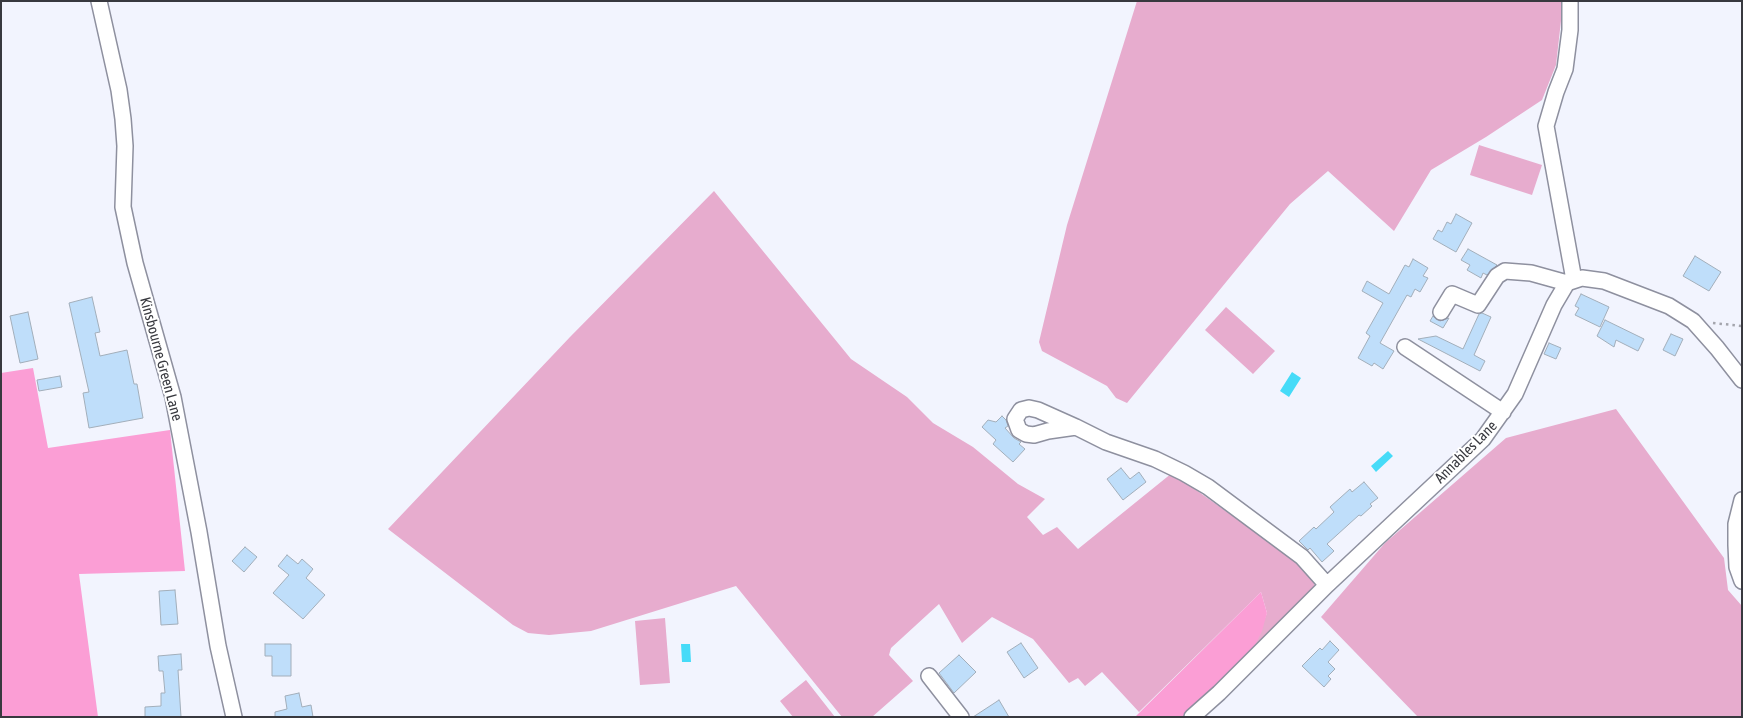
<!DOCTYPE html>
<html>
<head>
<meta charset="utf-8">
<style>
  body { margin:0 }
  #map { position:relative; width:1743px; height:718px; overflow:hidden; background:#f2f4fe; font-family:"Asap Condensed",sans-serif }
  canvas { display:block }
  .frame { position:absolute; inset:0; border:2px solid #38393f; pointer-events:none }
</style>
</head>
<body>
<div id="map">
<canvas width="1743" height="718"></canvas>
<div class="frame"></div>
</div>
<script>
const ctx = document.querySelector('canvas').getContext('2d');
ctx.lineJoin = 'round';
function fill(path, color) { ctx.fillStyle = color; ctx.fill(path, 'evenodd'); }
const toPath = rows => new Path2D(rows.map(r => 'M' + r).join(''));
function stroke(path, color, width, dash) { ctx.strokeStyle = color; ctx.lineWidth = width; ctx.lineCap = dash ? 'butt' : 'round'; ctx.setLineDash(dash || []); ctx.stroke(path); }
function label(font, color, halo, rows, align = 'center') {
  ctx.font = font + ' "Asap Condensed",sans-serif'; ctx.lineWidth = 4; ctx.setLineDash([]); ctx.textBaseline = 'middle'; ctx.strokeStyle = halo; ctx.fillStyle = color; for (const [text, x, y, turn = 0] of rows) {
    ctx.save(); ctx.translate(x, y); ctx.rotate((+turn || 0) * Math.PI / 180); ctx.textAlign = isNaN(turn) ? turn : align; if (halo) ctx.strokeText(text, 0, 0); ctx.fillText(text, 0, 0); ctx.restore();
  }
}
const green = toPath([
  [1137,1,1562,1,1562,12,1556,65,1542,100,1486,137,1431,170,1394,231,1328,171,1290,204,1127,403,1116,398,1107,386,1042,351,1039,342,1067,225],
  [1479,145,1542,165,1532,195,1470,175],
  [714,191,851,359,907,397,933,423,973,447,1018,484,1045,499,1027,517,1043,535,1057,527,1078,549,1172,473,1295,560,1307,570,1315,583,1313,589,1251,653,1267,613,1261,592,1139,712,1102,672,1085,686,1078,678,1069,683,1033,639,992,617,962,643,939,604,891,648,889,655,913,681,872,717,842,717,736,586,591,631,549,635,528,633,513,625,388,529,570,337],
  [1226,307,1275,351,1253,374,1205,330],
  [1616,409,1724,558,1728,590,1742,606,1742,717,1418,717,1321,617,1385,543,1506,438],
  [665,618,670,683,640,685,635,621],
  [806,680,835,717,793,717,780,701]
]);
const forest = toPath([
  [33,368,48,448,170,430,185,571,79,574,98,717,1,717,1,373],
  [1261,592,1267,613,1262,631,1251,653,1182,717,1135,717]
]);
const water = toPath([
  [1292,372,1301,378,1289,397,1280,391],
  [1388,451,1393,456,1376,472,1371,466],
  [681,644,690,644,691,662,682,662]
]);
const building = toPath([
  [1456,214,1472,223,1456,252,1433,239,1438,230,1442,232,1447,222,1451,224,1456,214],
  [1468,249,1497,265,1487,275,1483,273,1481,278,1467,270,1470,265,1461,260,1468,249],
  [1695,256,1721,272,1709,291,1683,276,1695,256],
  [1413,259,1428,268,1423,276,1428,278,1420,292,1415,289,1411,297,1407,295,1380,343,1394,351,1383,369,1374,363,1372,366,1358,358,1370,336,1366,333,1383,303,1362,291,1367,281,1389,294,1405,265,1409,267,1413,259],
  [1581,294,1609,307,1600,327,1575,315,1579,308,1575,306,1581,294],
  [92,297,100,332,95,333,100,356,127,350,134,384,137,384,143,418,89,428,83,393,89,392,69,303,92,297],
  [28,312,38,359,20,363,10,316,28,312],
  [1482,313,1491,317,1474,355,1485,361,1480,371,1418,339,1436,336,1463,349,1479,314,1482,313],
  [1433,316,1440,321,1449,318,1443,328,1430,321,1433,316],
  [1605,320,1644,339,1638,351,1616,340,1614,347,1597,336,1605,320],
  [1671,334,1683,339,1675,356,1663,350,1671,334],
  [1549,343,1561,348,1556,359,1544,354,1549,343],
  [60,376,62,387,39,391,37,380,60,376],
  [1002,416,1006,420,1008,426,1005,428,1014,438,1021,442,1019,444,1025,449,1013,462,993,444,996,440,982,427,988,420,996,422,1002,416],
  [1121,468,1130,479,1139,472,1146,482,1123,500,1107,479,1121,468],
  [1364,482,1378,498,1370,504,1372,506,1361,516,1359,515,1327,544,1334,551,1322,562,1310,548,1308,550,1299,541,1314,527,1316,529,1334,512,1330,507,1350,489,1352,492,1364,482],
  [245,547,257,557,244,572,232,561,245,547],
  [287,555,298,564,302,559,313,569,306,578,325,595,303,619,273,593,289,575,278,566,287,555],
  [175,590,178,624,161,625,159,591,175,590],
  [1330,641,1339,650,1328,662,1335,669,1328,676,1331,679,1324,687,1302,666,1320,648,1322,650,1330,641],
  [1021,643,1038,668,1024,678,1007,652,1021,643],
  [265,644,291,644,291,676,272,676,272,656,265,656,265,644],
  [181,654,182,670,178,670,181,717,145,717,145,707,161,706,161,693,165,693,163,671,159,671,158,656,181,654],
  [959,655,976,672,954,693,939,673,959,655],
  [299,693,302,707,311,705,313,717,275,717,275,712,287,709,285,696,299,693],
  [999,700,1009,717,973,717,993,704,999,700]
]);
const path = toPath([
  [1713,323,1742,326]
]);
const minor = toPath([
  [99,1,119,90,123,119,125,146,123,207,135,263,173,397,199,532,218,646,234,717],
  [1570,1,1570,30,1565,69,1556,92,1546,126,1574,280],
  [1441,312,1452,294,1478,305,1497,276,1505,271,1531,273,1567,283],
  [1405,347,1503,412],
  [1076,427,1038,410,1029,408,1021,410,1015,419,1019,430,1026,434,1034,435,1048,431,1076,427,1106,442,1155,459,1184,473,1208,487,1302,557,1327,585],
  [1742,500,1736,524,1736,545,1737,567,1742,581],
  [929,676,961,717],
  [1192,717,1219,693,1327,585,1483,439,1515,394,1554,305,1567,283,1582,278,1604,281,1669,306,1693,321,1717,348,1742,380]
]);
const streetNames = [
  ["Kinsbourne Green Lane",161,359,75],
  ["Annables Lane",1466,452,-45]
];
fill(green, '#e7acce');
fill(forest, '#fb9ed5');
fill(water, '#46dbf8');
fill(building, '#bfdefa');
stroke(building, '#a2aeba', 1);
stroke(minor, '#8e909f', 18);
stroke(path, '#a4a5ad', 2.5, [2.5, 4]);
stroke(minor, '#fff', 15);
label('15px', '#38393f', '#fff', streetNames);
</script>
</body>
</html>
